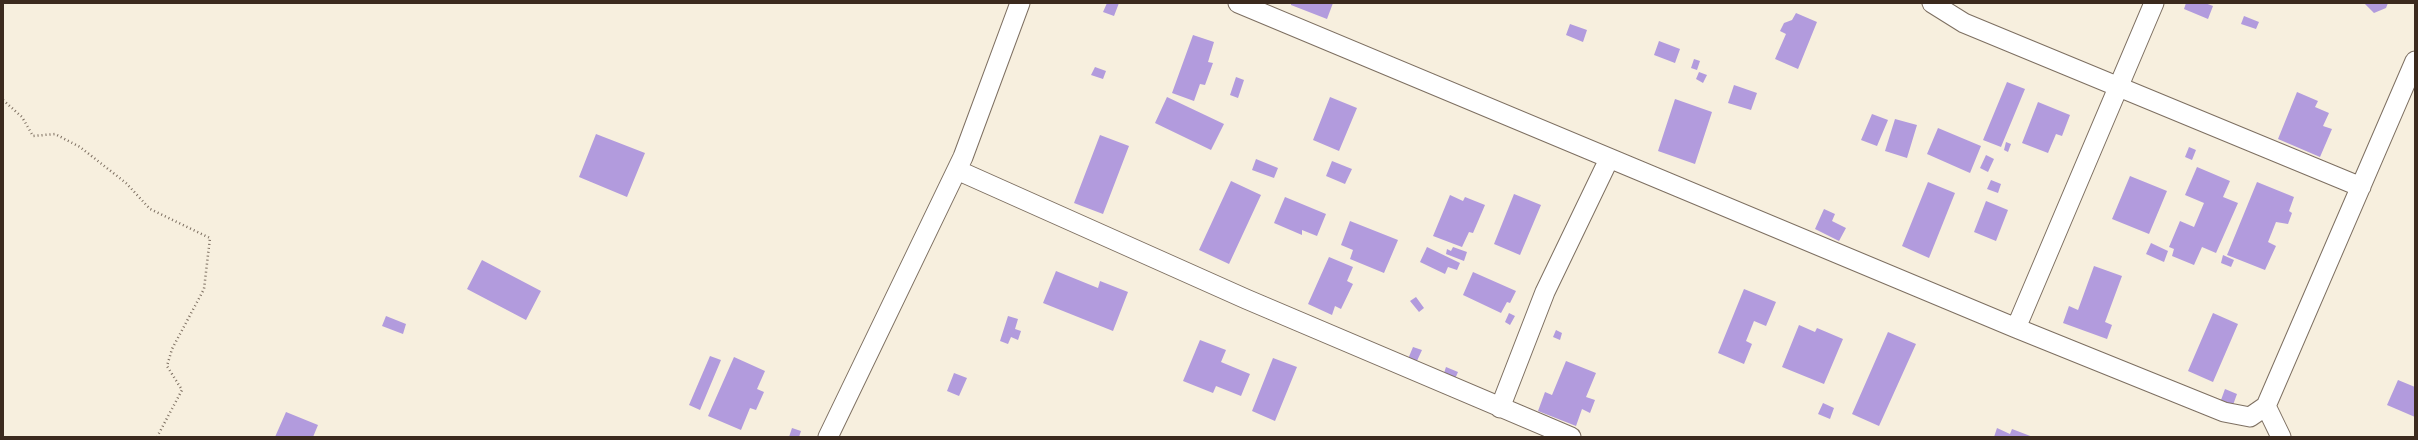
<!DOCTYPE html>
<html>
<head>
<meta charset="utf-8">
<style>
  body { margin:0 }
  #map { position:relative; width:2418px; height:440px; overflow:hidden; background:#f7efde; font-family:"Architects Daughter",sans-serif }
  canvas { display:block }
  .frame { position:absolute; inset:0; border:4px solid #3b2a1e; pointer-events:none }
</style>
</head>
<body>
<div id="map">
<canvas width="2418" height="440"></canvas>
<div class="frame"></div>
</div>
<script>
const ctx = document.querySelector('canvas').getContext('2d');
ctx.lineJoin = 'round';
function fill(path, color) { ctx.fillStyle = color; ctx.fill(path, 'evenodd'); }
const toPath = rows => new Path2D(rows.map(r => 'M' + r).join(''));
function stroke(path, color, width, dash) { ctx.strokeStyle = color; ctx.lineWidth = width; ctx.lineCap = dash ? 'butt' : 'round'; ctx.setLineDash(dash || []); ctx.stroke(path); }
const building = toPath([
  [1107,3,1119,3,1114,16,1103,12],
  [1291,3,1333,3,1327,19,1291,5],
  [2186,3,2205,3,2213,6,2208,19,2184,9],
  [2364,3,2388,3,2386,8,2374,13],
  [1796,13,1817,22,1798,69,1775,59,1786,34,1780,31,1784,23,1792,20],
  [2244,16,2259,22,2256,29,2241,24],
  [1570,24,1587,30,1583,42,1566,35],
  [1193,35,1214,42,1208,62,1213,63,1205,85,1200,84,1194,101,1172,93],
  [1659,41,1680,49,1675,63,1654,55],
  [1694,59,1700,61,1697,70,1691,68],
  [1095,67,1106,71,1103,79,1091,75],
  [1699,72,1707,75,1703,83,1696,79],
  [1236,77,1244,80,1238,98,1230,95],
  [2007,82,2025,89,2001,147,1983,140],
  [1734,85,1757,93,1751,110,1728,103],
  [2297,92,2318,101,2315,107,2329,113,2323,126,2332,129,2320,157,2278,139],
  [1167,97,1224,124,1211,150,1155,123],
  [1330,97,1357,108,1339,151,1313,140],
  [1675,99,1712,112,1695,164,1658,151],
  [2038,102,2070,115,2062,136,2056,134,2048,153,2022,143],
  [1872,114,1888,120,1877,146,1861,140],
  [1895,119,1917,125,1907,158,1885,151],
  [1938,128,1981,146,1970,173,1927,154],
  [596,134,645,153,627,197,579,177],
  [1100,135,1129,146,1103,214,1074,203],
  [2006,142,2011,144,2008,152,2004,150],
  [2189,147,2196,150,2192,160,2185,157],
  [1986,155,1994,159,1988,172,1980,168],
  [1256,159,1278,168,1274,178,1252,170],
  [1332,161,1352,169,1345,184,1326,176],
  [2197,167,2230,181,2223,197,2238,203,2216,253,2202,247,2194,265,2172,256,2174,249,2169,247,2180,221,2194,227,2204,203,2185,195],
  [2130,176,2167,191,2149,234,2112,219],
  [1991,180,2001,184,1998,193,1987,189],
  [1231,181,1261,195,1229,264,1199,250],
  [1928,182,1955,193,1929,258,1902,246],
  [2257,182,2294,197,2289,211,2292,213,2288,224,2276,222,2268,242,2276,246,2265,270,2227,255],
  [1514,194,1541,205,1520,255,1494,244],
  [1450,195,1463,201,1465,197,1485,205,1473,233,1469,232,1462,247,1433,236],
  [1285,197,1326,214,1317,236,1302,230,1302,235,1274,223],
  [1986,201,2008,210,1996,241,1974,232],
  [1824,209,1835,214,1832,221,1846,228,1839,241,1815,229],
  [1350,221,1398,240,1384,273,1350,259,1353,250,1341,245],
  [2151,243,2168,251,2164,262,2146,254],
  [1427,247,1460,263,1457,270,1448,267,1445,274,1420,262],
  [1453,247,1467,252,1464,261,1446,254,1447,249,1451,251],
  [2223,255,2234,260,2231,267,2221,263],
  [1329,257,1353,267,1347,281,1353,284,1341,309,1335,306,1332,315,1308,304],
  [482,260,541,291,526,320,467,289],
  [2094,266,2122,276,2105,322,2112,325,2107,339,2063,323,2069,306,2078,310],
  [1056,271,1098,288,1100,281,1128,292,1113,331,1043,303],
  [1473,272,1516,291,1510,303,1507,302,1501,313,1463,295],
  [1744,289,1776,302,1766,326,1754,321,1746,341,1752,344,1744,364,1718,353],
  [1416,297,1424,308,1419,312,1410,301],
  [1509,313,1515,316,1510,325,1505,322],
  [2213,313,2238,324,2213,382,2188,371],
  [386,316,406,324,403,334,382,326],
  [1008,316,1018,319,1015,329,1021,331,1018,340,1011,337,1008,344,1000,341],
  [1799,325,1815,332,1817,328,1843,339,1824,384,1782,367],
  [1556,330,1562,333,1560,340,1553,337],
  [1888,332,1916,344,1879,426,1852,414],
  [1200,340,1226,350,1221,362,1250,374,1241,396,1216,386,1213,393,1183,381],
  [1413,347,1422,350,1416,363,1408,359],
  [710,356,721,360,700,410,689,405],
  [734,357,765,371,757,389,764,392,756,410,750,408,741,430,708,416],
  [1273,358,1297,367,1275,421,1252,411],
  [1566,361,1596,373,1586,397,1595,400,1590,413,1582,409,1576,426,1538,411,1545,392,1552,395],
  [1446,367,1458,372,1454,381,1443,376],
  [954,373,967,378,959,396,947,391],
  [2398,380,2415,387,2415,417,2387,405],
  [2225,389,2237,394,2233,405,2221,400],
  [1823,403,1834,408,1830,419,1818,414],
  [286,412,318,425,313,437,275,437],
  [792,428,801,431,799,437,789,437],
  [1997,428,2010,434,2012,429,2033,437,1994,437]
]);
const path = toPath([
  [3,100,22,117,33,136,55,134,80,147,126,183,150,209,210,238,204,289,172,349,167,366,182,390,157,437]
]);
const street = toPath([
  [1238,3,2016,328,2224,412,2250,417,2266,406,2415,61],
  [1932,3,1964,23,2361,187],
  [957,170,1246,299,1571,437],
  [2016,328,2154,3],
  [2266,406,2281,437],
  [1500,408,1545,292,1609,159],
  [828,437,963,157,1020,3]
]);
fill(building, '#b29bdd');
stroke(street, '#7d6f61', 21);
stroke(path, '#7d6f61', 2.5, [1, 3]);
stroke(street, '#fff', 19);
</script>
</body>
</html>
